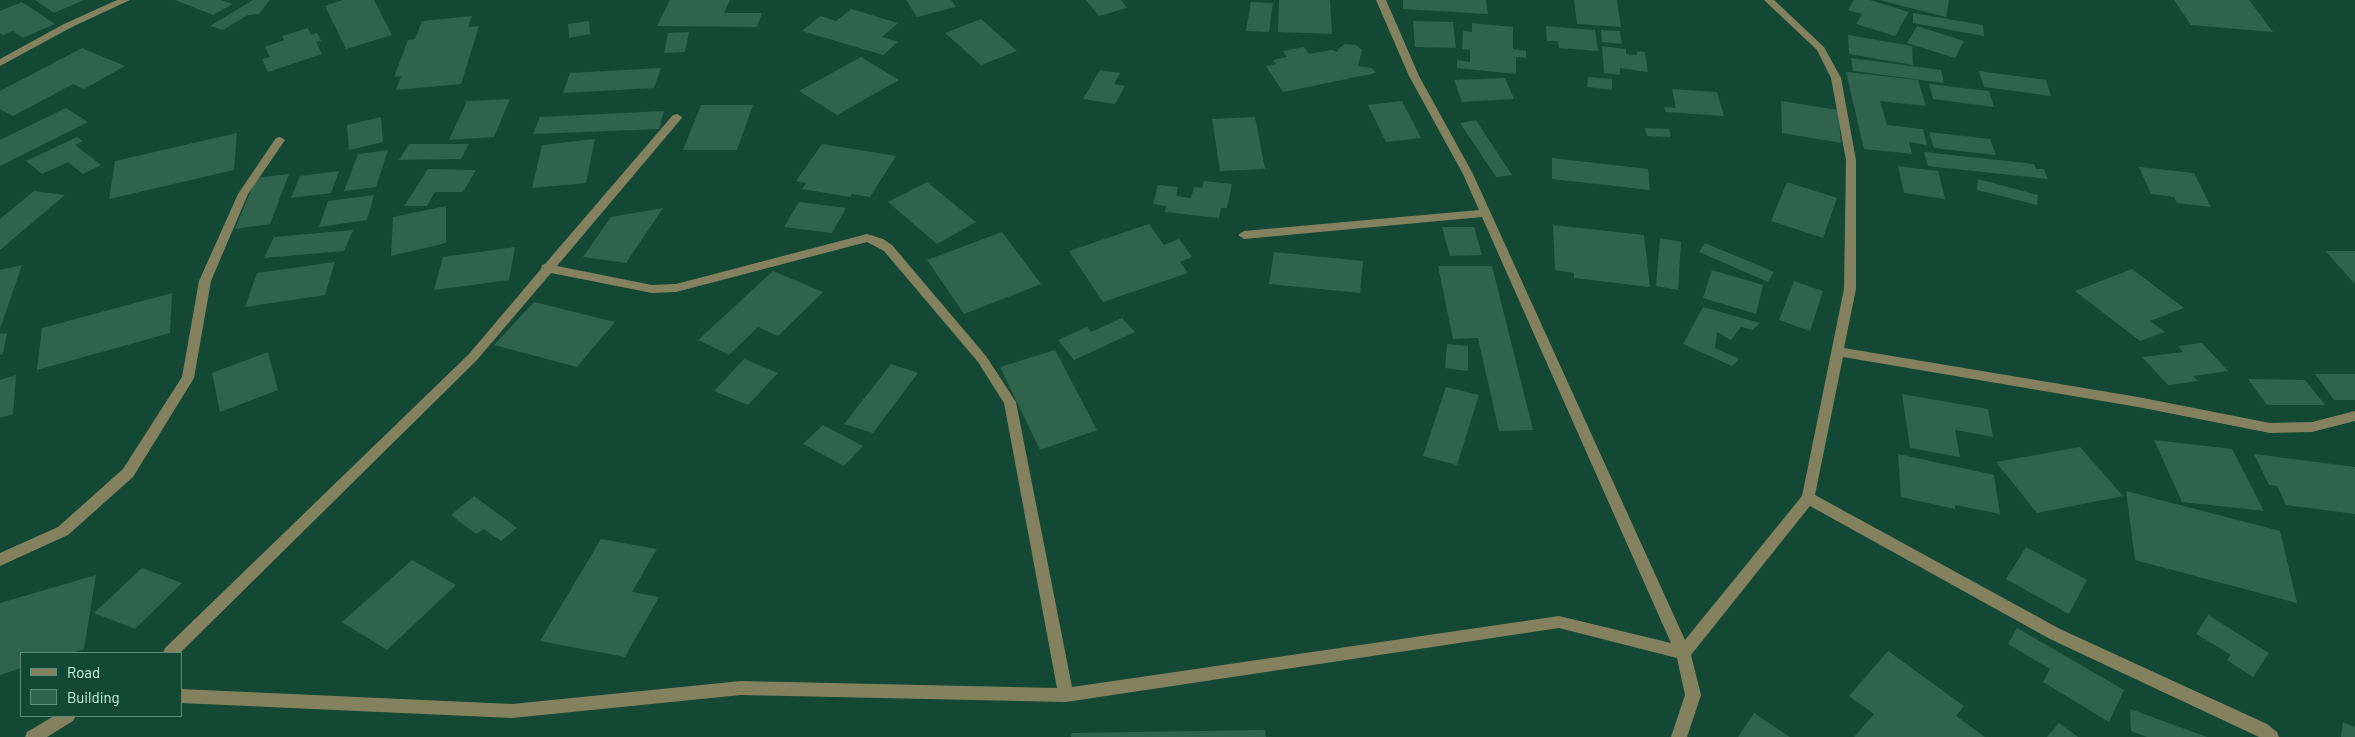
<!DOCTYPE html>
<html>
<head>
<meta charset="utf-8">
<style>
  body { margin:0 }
  #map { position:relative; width:2355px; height:737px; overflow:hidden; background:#134834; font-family:Barlow,sans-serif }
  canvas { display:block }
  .legend { position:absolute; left:20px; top:652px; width:162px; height:65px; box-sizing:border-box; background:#134834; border:1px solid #5c8e79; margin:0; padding:6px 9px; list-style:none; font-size:15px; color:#caf7e0 }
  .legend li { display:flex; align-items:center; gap:10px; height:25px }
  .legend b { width:25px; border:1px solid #5c8e79 }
</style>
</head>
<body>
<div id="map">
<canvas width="2355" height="737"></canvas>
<ul class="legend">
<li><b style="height:6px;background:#84815f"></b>Road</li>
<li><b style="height:14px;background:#2f634d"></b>Building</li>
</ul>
</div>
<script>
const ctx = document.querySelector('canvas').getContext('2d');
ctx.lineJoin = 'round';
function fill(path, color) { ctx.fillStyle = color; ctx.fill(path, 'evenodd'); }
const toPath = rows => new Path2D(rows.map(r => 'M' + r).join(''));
const building = toPath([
  [35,0,84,0,54,13],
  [175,0,221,0,233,4,213,15],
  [253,0,270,0,259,14,248,15,223,30,210,26],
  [343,0,374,0,392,35,346,49,325,6],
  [670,0,730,0,724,13,762,13,757,27,657,26],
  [906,0,951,0,956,7,917,17],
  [1086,0,1121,0,1127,8,1099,16],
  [1279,0,1330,0,1332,34,1278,32],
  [1403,0,1486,0,1488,14,1403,9],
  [1574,0,1617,0,1621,27,1577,24],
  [1854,0,1870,0,1909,12,1895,36,1856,24,1862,14,1848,10],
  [1879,0,1949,0,1946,17],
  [2174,0,2249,0,2273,32,2191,25],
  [22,2,55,24,23,38,13,31,3,35,0,33,0,11],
  [1251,2,1273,3,1269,32,1246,31],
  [851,9,898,23,882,37,898,42,883,55,802,31,820,16,836,21],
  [1913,13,1983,25,1984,36,1913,23],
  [472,16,468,27,479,26,461,84,396,90,401,76,394,77,408,40,415,39,422,21],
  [981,19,1017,51,981,65,945,33],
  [589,21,590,34,569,38,568,24],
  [1413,21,1453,22,1456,48,1415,47],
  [1472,23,1513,27,1513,49,1526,51,1526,58,1516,57,1516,74,1457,68,1457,60,1470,62,1470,50,1462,49,1463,31,1472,32],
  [1546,26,1595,30,1598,51,1559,48,1558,41,1547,41],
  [1917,26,1964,41,1955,58,1907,43],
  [308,28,311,35,317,33,321,41,316,42,322,54,268,72,262,59,270,57,265,47,284,40,282,36],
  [1601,30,1620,31,1622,44,1602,42],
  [689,32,685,52,664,53,668,33],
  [1848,35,1912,46,1913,65,1849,54],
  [1345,44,1356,45,1362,50,1358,66,1372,68,1376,73,1283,92,1266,66,1276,64,1273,60,1287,57,1283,51,1304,47,1309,54,1331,50,1338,52,1338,49],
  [1602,46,1626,49,1626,54,1637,55,1637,51,1645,52,1648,72,1620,68,1620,75,1604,73],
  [82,48,125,66,84,89,73,84,13,116,0,109,0,91],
  [861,57,899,80,837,115,799,91],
  [1851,58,1941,70,1944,83,1853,71],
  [661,68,654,88,563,93,570,73],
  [1100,70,1120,73,1114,84,1125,86,1115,104,1083,99],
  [1979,71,2046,80,2051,96,1984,87],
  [1846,72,1918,80,1926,106,1880,101,1887,125,1923,129,1927,145,1909,142,1912,154,1864,149],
  [1588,77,1612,79,1612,90,1587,87],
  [1505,78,1514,99,1462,102,1454,80],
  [1929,84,1989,91,1994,107,1933,99],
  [1672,89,1717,92,1724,116,1666,112,1664,107,1676,108],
  [510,99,494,137,449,140,467,101],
  [1402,101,1421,138,1386,142,1368,105],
  [1781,101,1838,110,1841,143,1782,133],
  [701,105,753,105,737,150,683,150],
  [66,108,88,122,0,166,0,140],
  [664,111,659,129,533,134,540,117],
  [381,117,383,142,349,150,347,125],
  [1255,117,1265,169,1220,171,1212,119],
  [1476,120,1512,175,1496,177,1460,123],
  [1645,128,1669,129,1671,137,1647,136],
  [1929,132,1990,139,1996,155,1934,148],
  [237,133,234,170,109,199,115,161],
  [77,137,83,141,75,145,101,165,83,174,68,162,42,174,26,161],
  [595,139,586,183,532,188,542,145],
  [409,144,469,144,461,159,399,160],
  [822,144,896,156,870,197,852,194,850,197,802,189,806,183,796,181],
  [388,150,376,187,344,191,358,154],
  [1924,152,2034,164,2036,169,2044,169,2048,179,1928,166],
  [1552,158,1648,169,1650,190,1552,179],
  [1898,166,1938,171,1945,199,1904,193],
  [2139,167,2194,173,2211,207,2177,203,2174,197,2151,194],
  [428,169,476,170,463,192,435,192,427,206,404,206],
  [339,171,331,193,291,198,300,176],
  [289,174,270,224,235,229,256,178],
  [1978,179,2038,195,2037,205,1977,190],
  [1204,181,1232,184,1227,208,1221,208,1219,218,1165,212,1166,206,1153,204,1158,185,1178,187,1176,196,1191,198,1194,187,1202,188],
  [927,182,976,222,937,244,888,202],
  [1787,182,1837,198,1823,238,1771,221],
  [34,191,65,195,0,250,0,219],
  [374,195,367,220,319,227,328,201],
  [799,202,846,208,832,233,784,227],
  [446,206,446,243,391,256,393,217],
  [663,208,626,263,583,257,611,217],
  [1149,224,1164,245,1179,239,1192,257,1180,262,1188,273,1103,302,1069,251],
  [1553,225,1644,235,1650,287,1574,278,1574,273,1555,270],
  [1442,227,1474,227,1482,255,1450,256],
  [353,230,344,251,264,258,274,237],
  [1002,232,1041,284,964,314,927,260],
  [1660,238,1681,242,1678,290,1656,286],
  [1705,243,1774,272,1768,282,1699,252],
  [515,247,509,280,434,290,443,257],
  [2325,251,2355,251,2355,284],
  [1274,252,1363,261,1360,293,1269,284],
  [335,262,325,295,245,307,257,273],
  [22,265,0,329,0,270],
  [1438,266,1492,266,1533,430,1499,431,1478,338,1453,339],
  [2132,269,2184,308,2150,321,2165,332,2140,341,2075,291],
  [1712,270,1763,285,1756,314,1703,298],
  [773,271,823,292,778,336,758,327,729,355,698,340],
  [1794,281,1823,291,1810,331,1779,320],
  [172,293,170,333,37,370,42,328],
  [534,302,615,322,577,367,494,345],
  [1703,307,1760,323,1752,330,1741,327,1731,340,1717,332,1715,348,1739,359,1732,366,1683,344],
  [1122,318,1135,332,1074,360,1058,340,1087,327,1091,332],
  [7,333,3,354,0,355,0,334],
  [2202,343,2228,371,2193,376,2198,381,2168,385,2142,357,2183,352,2178,346],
  [1447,344,1468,346,1468,371,1445,368],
  [1055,350,1097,430,1040,450,1000,367],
  [268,352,278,390,220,412,212,373],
  [744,359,778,373,748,405,714,391],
  [891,364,918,373,873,433,844,424],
  [2315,374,2355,374,2355,400,2334,400],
  [16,375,13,414,0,418,0,380],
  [2248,379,2305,380,2325,405,2267,405],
  [1446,387,1479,395,1457,465,1423,456],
  [1902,394,1988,409,1993,437,1955,430,1960,457,1910,448],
  [823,425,863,446,844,466,803,444],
  [2154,440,2232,449,2264,511,2182,502],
  [2080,447,2123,496,2037,513,1996,462],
  [1898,454,1994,475,2000,514,1955,505,1955,509,1901,497],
  [2254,454,2355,467,2355,514,2286,505,2277,486,2269,485],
  [2126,491,2280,531,2297,603,2135,560],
  [474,496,517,528,501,541,484,529,476,534,451,515],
  [601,539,657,549,632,592,659,597,625,657,540,641],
  [2026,547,2087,580,2069,614,2006,579],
  [412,560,456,585,387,650,342,622],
  [142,568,182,583,135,629,94,613],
  [96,575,84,649,71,653,21,653,21,668,0,675,0,603],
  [2208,615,2269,653,2253,677,2227,660,2231,655,2196,634],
  [2017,628,2124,690,2109,722,2043,682,2050,669,2008,644],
  [1888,651,1964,706,1956,716,1985,737,1854,737,1874,714,1849,696],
  [2130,709,2207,737,2147,737,2131,731],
  [1754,713,1790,737,1738,737],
  [2343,722,2355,727,2355,737,2341,737],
  [2059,723,2078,737,2047,737],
  [1265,730,1266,737,1071,737,1072,733]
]);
const minor = toPath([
  [117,0,130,0,70,28,0,66,0,59,64,24,117,0],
  [1376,0,1386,0,1419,76,1473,174,1685,640,1802,496,1844,289,1846,160,1831,78,1817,50,1764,0,1774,0,1824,47,1841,78,1856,160,1856,289,1844,348,2138,397,2270,423,2312,422,2355,411,2355,421,2312,432,2270,433,2138,407,1843,357,1815,495,2060,629,2267,724,2277,732,2279,737,2259,737,2050,639,1810,506,1691,655,1701,695,1687,737,1671,737,1685,695,1677,658,1559,628,1066,702,741,695,512,718,181,703,181,689,512,704,741,681,1057,688,1004,403,978,362,884,251,867,242,676,292,652,293,551,273,477,360,180,653,163,653,165,648,469,354,541,269,542,265,545,264,673,115,677,114,682,117,681,119,557,266,652,285,676,284,867,234,883,239,892,245,986,356,1016,402,1072,687,1559,616,1671,643,1482,217,1244,239,1238,235,1244,231,1479,210,1463,174,1409,76,1376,0],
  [280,137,285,140,248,194,211,281,194,378,133,477,68,535,0,566,0,553,58,527,123,469,182,377,199,281,238,194,276,138,280,137],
  [54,716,76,716,73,721,47,737,25,737,27,732,54,716]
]);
fill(building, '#2f634d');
fill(minor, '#84815f');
</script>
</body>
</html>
